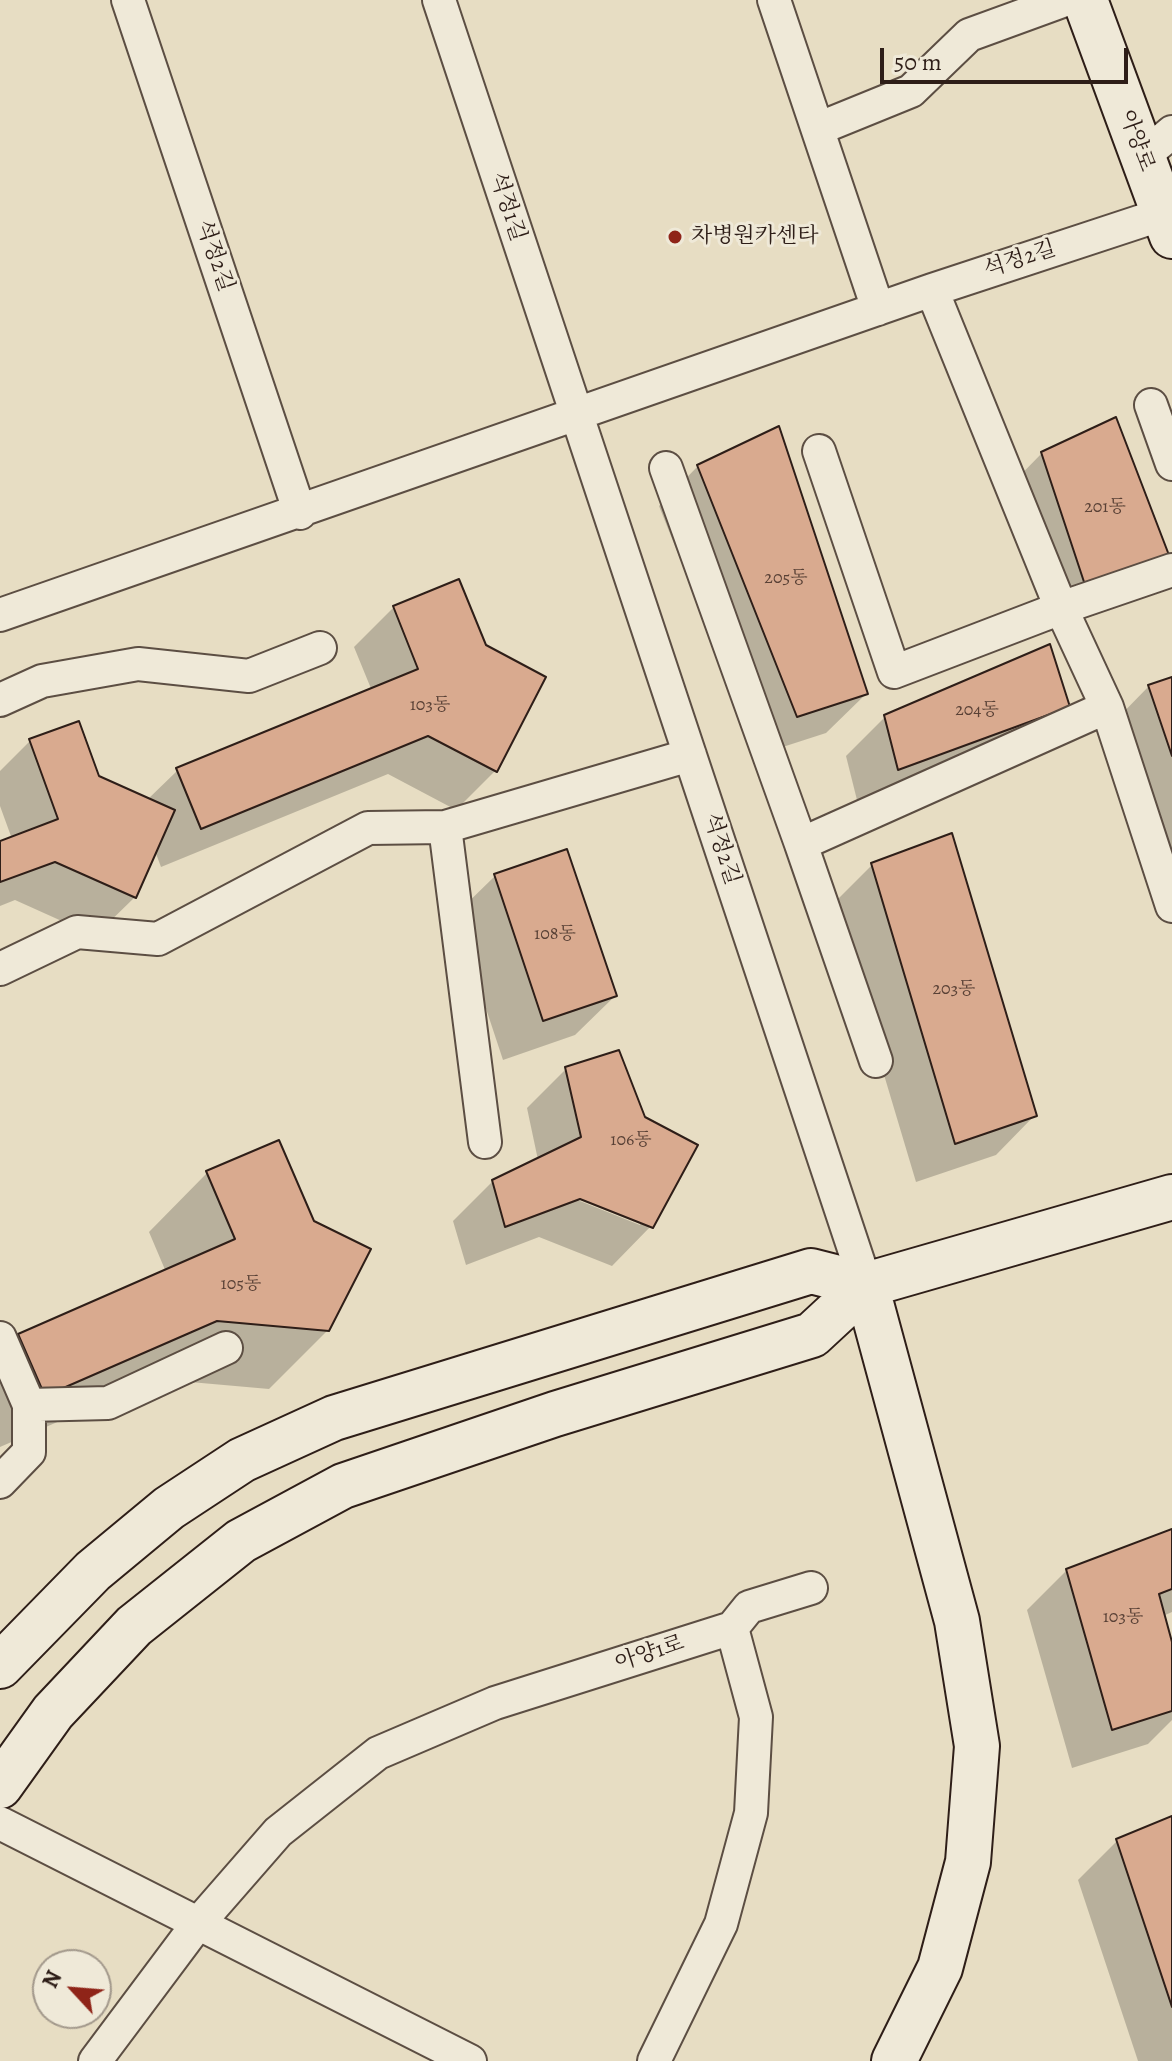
<!DOCTYPE html>
<html>
<head>
<meta charset="utf-8">
<style>
  body { margin:0 }
  #map { position:relative; width:1172px; height:2061px; overflow:hidden; background:#e7ddc3; font-family:Alegreya,serif }
  canvas { display:block }
  .north { position:absolute; left:32px; top:1949px; width:80px; height:80px; box-sizing:border-box; background:#efe9d8; border:2px solid #a2988b; border-radius:50%; rotate:296deg; font-size:22px; font-weight:700; line-height:32px; text-align:center; color:#2e1e18 }
  .north::after { content:''; display:block; margin:auto; width:28px; height:36px; background:#8f2418; clip-path:polygon(50% 0,100% 100%,50% 72%,0 100%) }
  .scale { position:absolute; left:880px; top:48px; width:248px; height:36px; box-sizing:border-box; border:4px solid #2e1e18; border-top:0; padding-left:10px; font-size:24px; line-height:28px; white-space:nowrap; color:#2e1e18; -webkit-text-stroke:6px #efe9d8; paint-order:stroke }
</style>
</head>
<body>
<div id="map">
<canvas width="1172" height="2061"></canvas>
<div class="north">N</div>
<div class="scale">50 m</div>
</div>
<script>
const ctx = document.querySelector('canvas').getContext('2d');
ctx.lineJoin = 'round';
function fill(path, color) { ctx.fillStyle = color; ctx.fill(path, 'evenodd'); }
const toPath = rows => new Path2D(rows.map(r => 'M' + r).join(''));
function stroke(path, color, width, dash) { ctx.strokeStyle = color; ctx.lineWidth = width; ctx.lineCap = dash ? 'butt' : 'round'; ctx.setLineDash(dash || []); ctx.stroke(path); }
function label(font, color, halo, rows, align = 'center') {
  ctx.font = font + ' Alegreya,"Noto Serif KR",serif'; ctx.lineWidth = 6; ctx.setLineDash([]); ctx.textBaseline = 'middle'; ctx.strokeStyle = halo; ctx.fillStyle = color; for (const [text, x, y, turn = 0] of rows) {
    ctx.save(); ctx.translate(x, y); ctx.rotate((+turn || 0) * Math.PI / 180); ctx.textAlign = isNaN(turn) ? turn : align; if (halo) ctx.strokeText(text, 0, 0); ctx.fillText(text, 0, 0); ctx.restore();
  }
}
const shadow = toPath([
  [1042,453,1169,563,1130,602,1049,632,1003,493],
  [698,466,866,694,826,733,758,755,659,506],
  [394,607,495,771,456,810,388,774,161,867,155,851,135,897,95,936,15,900,0,906,0,843,12,839,0,806,0,771,30,741,147,800,178,770,372,691,354,647],
  [1172,679,1172,911,1110,726,1149,686],
  [1068,707,859,808,846,756,885,717],
  [872,865,1035,1115,996,1155,916,1182,833,904],
  [495,876,615,996,575,1035,503,1060,455,915],
  [567,1068,651,1226,612,1266,539,1237,466,1265,453,1221,493,1181,538,1160,527,1108],
  [571,1193,640,1220,640,1225,570,1197],
  [207,1173,328,1330,269,1389,156,1379,0,1447,0,1354,19,1335,166,1272,149,1232],
  [1172,1531,1172,1612,1163,1616,1172,1649,1172,1720,1148,1744,1072,1768,1027,1610,1067,1570],
  [1172,1819,1172,2061,1138,2061,1078,1880,1117,1841]
]);
const building = toPath([
  [1116,417,1172,563,1088,594,1041,452,1116,417],
  [779,426,868,694,797,717,697,465,779,426],
  [459,579,486,645,546,677,497,772,428,736,201,829,176,768,418,669,393,606,459,579],
  [1050,644,1070,707,898,770,884,715,1050,644],
  [1172,677,1172,756,1148,685,1172,677],
  [79,721,99,776,175,810,136,898,55,862,0,882,0,841,58,819,29,739,79,721],
  [952,833,1037,1116,955,1144,871,863,952,833],
  [567,849,617,996,543,1021,494,874,567,849],
  [619,1050,645,1117,698,1145,653,1228,580,1199,505,1227,492,1180,581,1137,565,1067,619,1050],
  [279,1140,314,1221,371,1249,329,1331,217,1321,45,1396,18,1334,235,1239,206,1171,279,1140],
  [1172,1529,1172,1589,1159,1594,1172,1642,1172,1711,1112,1730,1066,1569,1172,1529],
  [1172,1816,1172,2007,1116,1839,1172,1816]
]);
const street = toPath([
  [128,0,300,513],
  [439,0,866,1285],
  [774,0,878,309],
  [820,128,911,91,969,35,1065,0],
  [1141,158,1172,132],
  [1151,405,1172,464],
  [819,451,894,672,1061,608,932,290],
  [666,468,801,844,1107,707],
  [1172,570,1061,608,1107,707,1172,906],
  [0,615,932,290,1163,214],
  [0,700,42,681,138,664,249,676,320,648],
  [801,844,876,1061],
  [0,969,77,932,158,939,368,828,445,827],
  [485,1142,445,827,690,755],
  [0,1338,29,1405,29,1452,0,1482],
  [29,1405,108,1403,226,1348],
  [732,1628,749,1607,811,1588],
  [0,1823,470,2061],
  [95,2061,196,1926,278,1832,378,1753,495,1703,732,1628],
  [654,2061,721,1924,751,1813,756,1717,732,1628]
]);
const secondary = toPath([
  [1085,0,1172,236],
  [866,1285,957,1621,977,1746,968,1862,940,1968,894,2061],
  [0,1666,93,1571,169,1508,242,1460,334,1418,811,1271,866,1285],
  [0,1786,53,1712,134,1626,241,1541,343,1486,555,1414,812,1335,866,1285,1172,1197]
]);
const markers = [
  [675,237,8,"#8f2418"]
];
const numberNames = [
  ["201동",1105,508],
  ["205동",786,579],
  ["103동",430,706],
  ["204동",977,711],
  ["108동",555,935],
  ["203동",954,990],
  ["106동",631,1141],
  ["105동",241,1285],
  ["103동",1123,1618]
];
const streetNames = [
  ["아양로",1136,141,70],
  ["석정1길",507,207,72],
  ["석정2길",214,256,71],
  ["석정2길",1020,260,-18],
  ["석정2길",721,849,72],
  ["아양1로",650,1654,-18]
];
const poiNames = [
  ["차병원카센타",691,237]
];
fill(shadow, '#0003');
fill(building, '#d9aa8f');
stroke(building, '#2e1e18', 2);
stroke(street, '#5c4e43', 36);
stroke(secondary, '#2e1e18', 48);
stroke(street, '#efe9d8', 32);
stroke(secondary, '#efe9d8', 44);
for (const [x, y, r, color] of markers) { const dot = new Path2D(); dot.arc(x, y, r, 0, 2 * Math.PI); ctx.fillStyle = color; ctx.fill(dot); stroke(dot, '#efe9d8', 3); }
label('18px', '#594136', null, numberNames);
label('22px', '#2e1e18', '#efe9d8', streetNames);
label('22px', '#2e1e18', '#efe9d8', poiNames, 'left');
</script>
</body>
</html>
